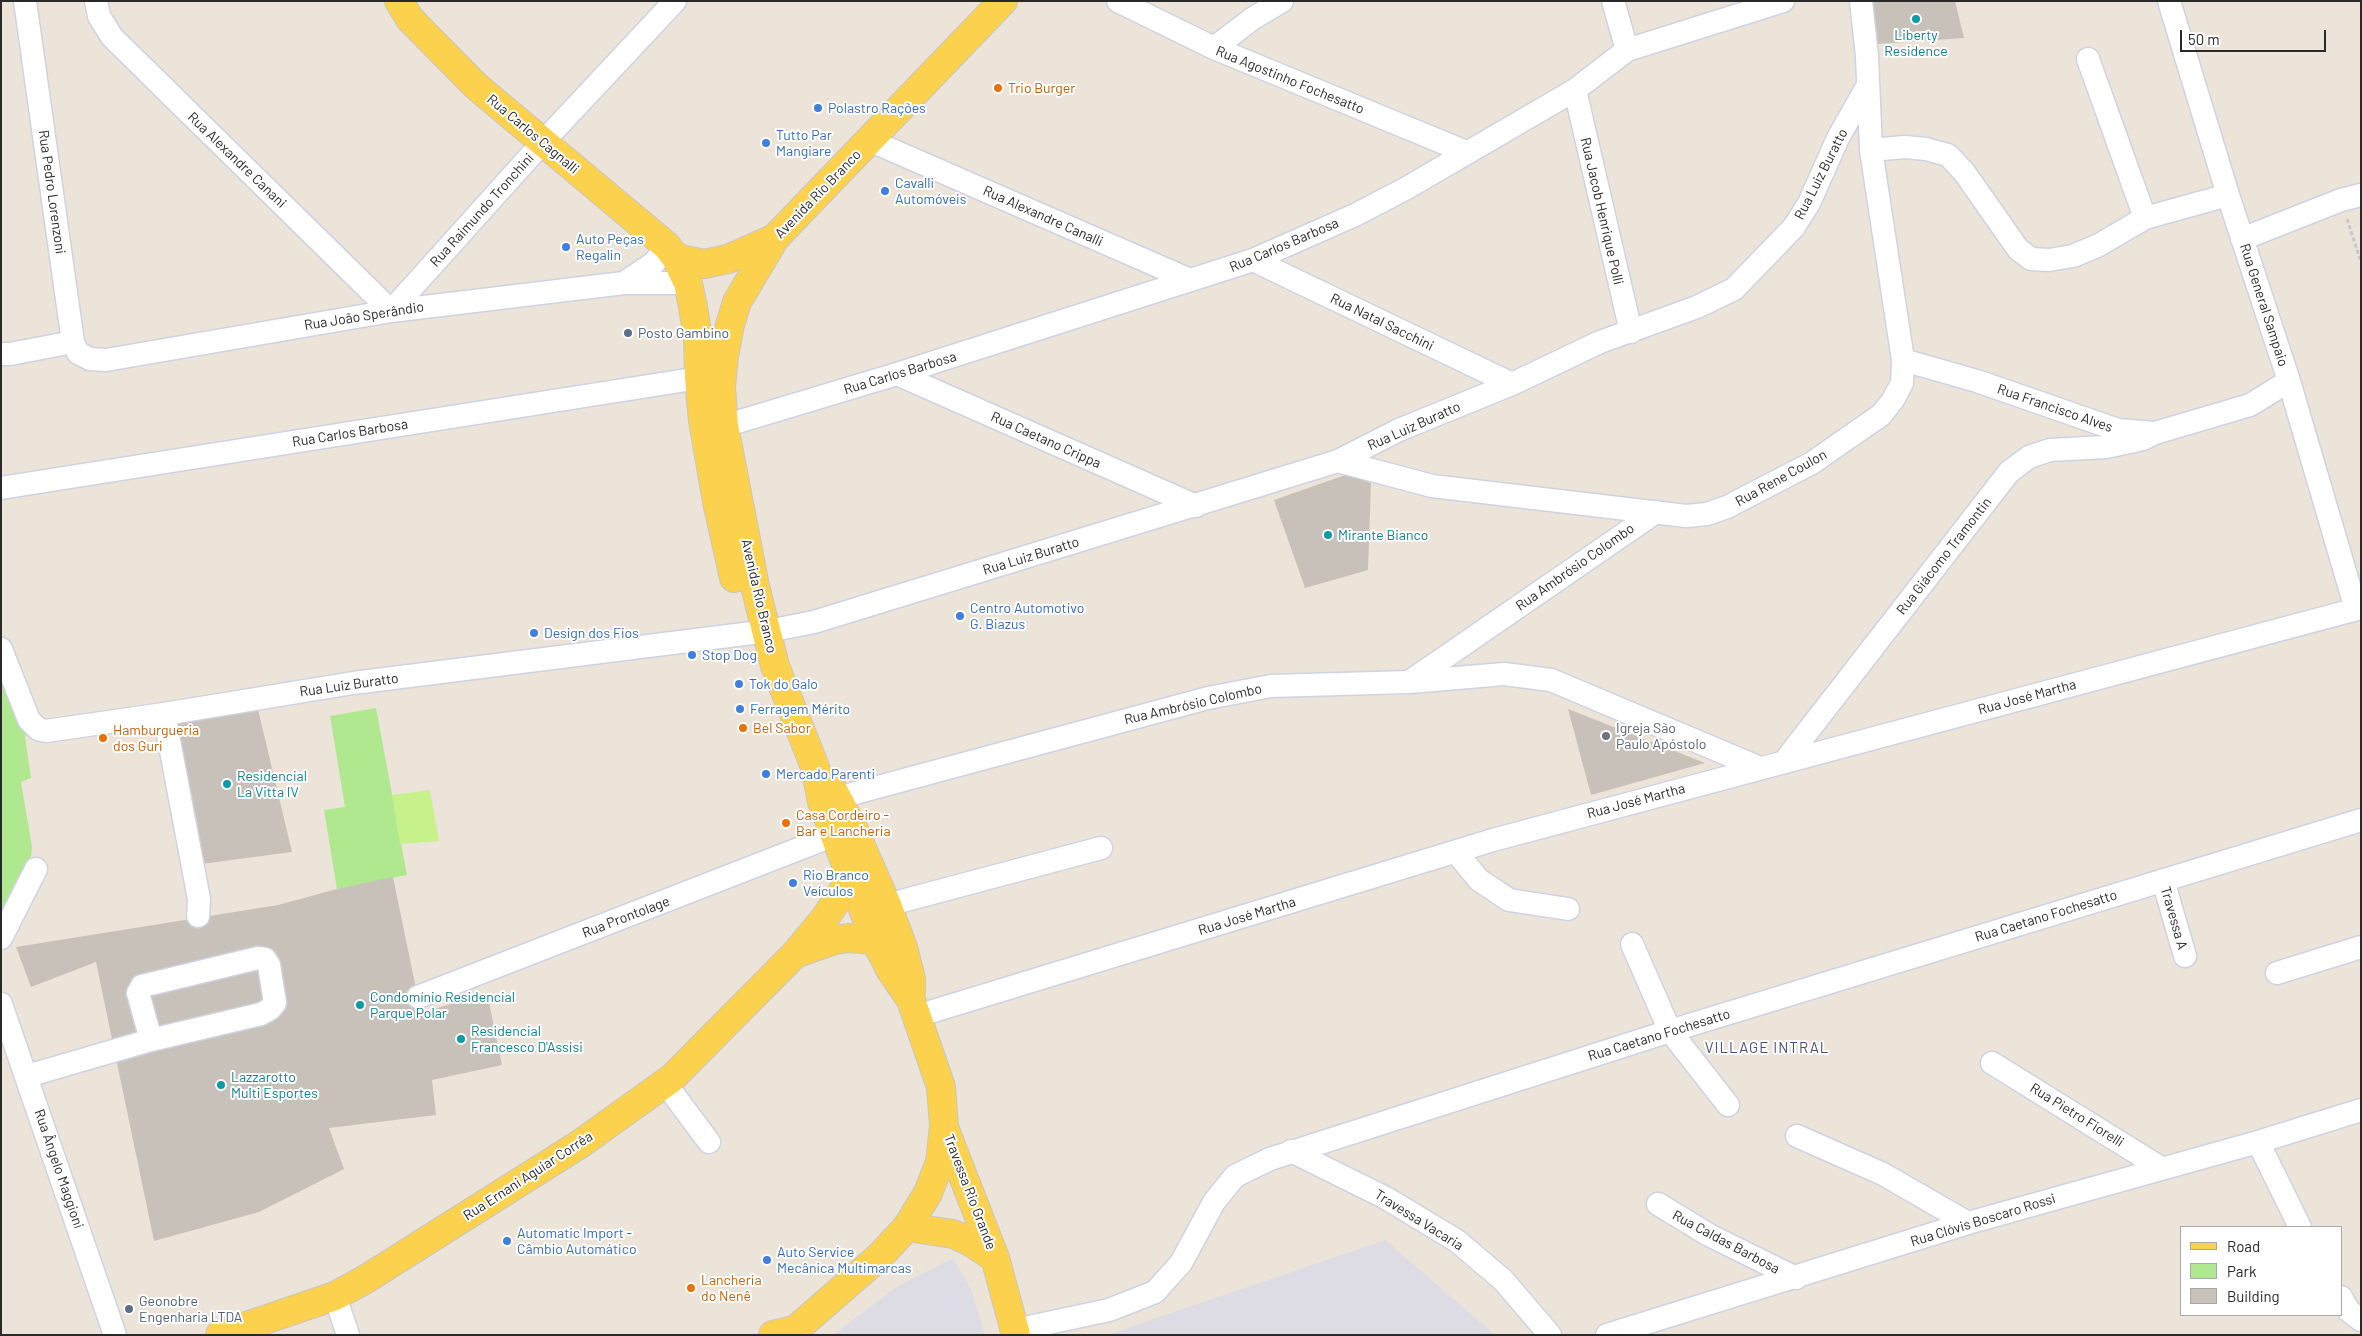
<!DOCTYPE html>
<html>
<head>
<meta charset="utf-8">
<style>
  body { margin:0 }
  #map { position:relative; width:2362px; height:1336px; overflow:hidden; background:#ede4d9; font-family:Barlow,sans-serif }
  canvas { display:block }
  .frame { position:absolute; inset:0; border:2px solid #292929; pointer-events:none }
  .legend { position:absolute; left:2180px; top:1226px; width:162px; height:90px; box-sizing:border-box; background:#fff; border:1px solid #a9a9a9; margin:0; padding:6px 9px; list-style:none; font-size:15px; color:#292929 }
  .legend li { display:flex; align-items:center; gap:10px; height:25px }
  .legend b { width:25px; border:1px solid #a9a9a9 }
  .scale { position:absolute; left:2180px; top:30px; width:146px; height:22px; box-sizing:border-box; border:2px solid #292929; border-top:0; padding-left:6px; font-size:15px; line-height:18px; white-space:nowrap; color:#292929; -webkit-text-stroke:4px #fff; paint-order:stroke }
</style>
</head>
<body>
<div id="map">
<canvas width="2362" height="1336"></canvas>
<div class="frame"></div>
<ul class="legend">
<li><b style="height:6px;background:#fcd14e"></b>Road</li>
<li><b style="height:14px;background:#b0e890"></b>Park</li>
<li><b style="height:14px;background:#c8c1b9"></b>Building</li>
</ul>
<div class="scale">50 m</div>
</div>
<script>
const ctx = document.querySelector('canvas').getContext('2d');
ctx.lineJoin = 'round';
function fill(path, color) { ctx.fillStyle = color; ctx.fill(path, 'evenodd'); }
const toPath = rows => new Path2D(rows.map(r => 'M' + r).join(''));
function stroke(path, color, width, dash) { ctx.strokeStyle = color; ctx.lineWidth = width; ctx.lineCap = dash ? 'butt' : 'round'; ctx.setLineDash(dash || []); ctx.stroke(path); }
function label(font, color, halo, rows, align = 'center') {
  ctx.font = font + ' Barlow,sans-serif'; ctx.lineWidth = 4; ctx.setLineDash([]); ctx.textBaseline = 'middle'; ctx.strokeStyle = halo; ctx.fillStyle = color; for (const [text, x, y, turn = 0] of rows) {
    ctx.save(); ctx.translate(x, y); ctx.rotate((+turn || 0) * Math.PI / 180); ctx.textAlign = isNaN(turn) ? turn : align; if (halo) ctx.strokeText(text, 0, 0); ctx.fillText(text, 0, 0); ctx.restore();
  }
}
const industrial = toPath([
  [1385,1240,1495,1335,1107,1335],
  [953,1258,971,1289,985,1335,833,1335,898,1286]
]);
const green = toPath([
  [1,667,31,726,25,737,31,778,21,782,32,847,30,869,1,929],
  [376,708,407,875,337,889,324,810,345,807,330,716]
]);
const pitch = toPath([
  [430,790,439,841,400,844,392,795]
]);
const building = toPath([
  [1870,1,1955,1,1964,38,1878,44],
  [1348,474,1371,483,1368,570,1305,588,1274,500],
  [256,701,292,852,194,865,165,716],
  [1568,709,1705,763,1591,795],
  [393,877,421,1013,487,993,502,1065,432,1080,436,1115,329,1128,344,1169,259,1212,154,1241,96,962,31,987,16,947,278,905,337,889]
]);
const path = toPath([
  [2347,219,2361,262]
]);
const minor = toPath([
  [25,1,73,342,78,353,90,359,106,360,391,311,624,283,688,283],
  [96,1,99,16,112,37,391,311,543,142,675,1],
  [1118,1,1214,48,1466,152],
  [1613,1,1627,50],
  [2169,1,2228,195,2289,381,2356,609],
  [1214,48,1252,19,1282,1],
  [2088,59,2145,218],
  [1575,90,1631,332],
  [869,140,1190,280],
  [1871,150,1905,147,1926,149,1948,155,1964,172,2018,249,2031,259,2049,260,2073,256,2099,245,2145,218,2228,195],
  [2242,239,2341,200,2361,195],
  [1253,260,1512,384],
  [624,283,654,263,667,246],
  [1,354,10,354,73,342],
  [1903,360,1977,381,2118,430,2155,433,2250,405,2289,381],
  [897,374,1196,506],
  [724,426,897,374,1253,260,1355,215,1405,189,1575,90,1627,50,1783,1],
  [1338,461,1432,486,1686,516,1707,514,1727,507,1812,463,1881,415,1893,400,1902,383,1903,360,1871,150,1867,56,1861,1],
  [1,488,699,378],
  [1,649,29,720,38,729,46,731,164,714,353,683,768,631,814,622,1338,461,1399,430,1512,384,1600,342,1697,307,1734,289,1794,227,1809,203,1838,138,1867,87],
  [1410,682,1504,674,1551,680,1760,768],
  [164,714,199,899,198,916],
  [1784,762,2009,472,2029,457,2050,450,2106,447,2143,439,2155,433],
  [822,802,1208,698,1271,686,1409,682,1656,512],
  [1456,852,1479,880,1509,900,1568,909],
  [2163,880,2185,956],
  [887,905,1101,848],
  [1,938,36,869],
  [1632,944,1670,1031,1728,1105],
  [2277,973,2361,947],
  [418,997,850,829],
  [1,1004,115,1335],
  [917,1016,1493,840,2361,608],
  [1992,1063,2161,1168],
  [27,1076,151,1040,261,1014,270,1009,275,1003,269,965,265,959,258,958,142,986,138,993,151,1040],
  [665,1083,709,1142],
  [1797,1136,1883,1174,1968,1223],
  [2258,1142,2300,1227],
  [1291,1151,1386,1198,1457,1241,1503,1280,1550,1335],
  [1658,1204,1709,1235,1796,1278],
  [335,1296,348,1335],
  [2341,1297,2349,1311,2361,1320],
  [1015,1330,1109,1310,1155,1292,1181,1263,1214,1202,1235,1176,1270,1159,1670,1031,2361,820],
  [1607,1335,1968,1223,2258,1142,2361,1110]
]);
const major = toPath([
  [399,1,410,19,476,86,667,246,676,258,688,283,693,307,698,338,699,378,703,421,717,502,734,578],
  [676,258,704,264,728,259,775,238],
  [833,790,853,828,887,905,903,947,911,979,911,991],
  [797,953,835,940,848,938,875,940,889,949],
  [945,1130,995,1258,1016,1335],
  [907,1227,953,1234,969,1241,995,1258],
  [220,1335,335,1296,366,1279,580,1144,672,1078,795,954,825,918,851,879],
  [773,1335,795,1330,880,1256,907,1227,928,1193,940,1162,944,1126,941,1087,911,1000,891,971,875,940,822,802,815,767,775,666,755,586,724,426,721,387,724,356,730,325,737,302,775,238,1003,1]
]);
const markers = [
  [1916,19,5,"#0f9aa8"],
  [998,88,5,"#e8710a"],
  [818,108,5,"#3f7fe0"],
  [766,143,5,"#3f7fe0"],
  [885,191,5,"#3f7fe0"],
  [566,247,5,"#3f7fe0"],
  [628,333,5,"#5c6f8a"],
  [1328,535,5,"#0f9aa8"],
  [960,616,5,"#3f7fe0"],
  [534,633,5,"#3f7fe0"],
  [692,655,5,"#3f7fe0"],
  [739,684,5,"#3f7fe0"],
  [740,709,5,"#3f7fe0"],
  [743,728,5,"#e8710a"],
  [1606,736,5,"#6b7280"],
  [103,738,5,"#e8710a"],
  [766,774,5,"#3f7fe0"],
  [227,784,5,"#0f9aa8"],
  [786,823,5,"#e8710a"],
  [793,883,5,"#3f7fe0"],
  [360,1005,5,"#0f9aa8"],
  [461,1039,5,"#0f9aa8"],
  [221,1085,5,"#0f9aa8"],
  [507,1241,5,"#3f7fe0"],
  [767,1260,5,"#3f7fe0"],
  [691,1288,5,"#e8710a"],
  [129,1309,5,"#5c6f8a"]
];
const cultureNames = [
  ["Liberty",1916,35,"center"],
  ["Residence",1916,51,"center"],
  ["Mirante Bianco",1338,535],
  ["Residencial",237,776],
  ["La Vitta IV",237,792],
  ["Condomínio Residencial",370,997],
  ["Parque Polar",370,1013],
  ["Residencial",471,1031],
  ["Francesco D'Assisi",471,1047],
  ["Lazzarotto",231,1077],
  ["Multi Esportes",231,1093]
];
const streetNames = [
  ["Rua Agostinho Fochesatto",1290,80,22],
  ["Rua Carlos Cagnalli",533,134,40],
  ["Rua Alexandre Canani",237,160,44],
  ["Rua Luiz Buratto",1821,174,-63],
  ["Rua Pedro Lorenzoni",52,192,82],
  ["Avenida Rio Branco",818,194,-46],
  ["Rua Raimundo Tronchini",482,210,-48],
  ["Rua Jacob Henrique Polli",1602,211,77],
  ["Rua Alexandre Canalli",1043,216,24],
  ["Rua Carlos Barbosa",1284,245,-23],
  ["Rua General Sampaio",2264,305,72],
  ["Rua João Sperândio",364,316,-9],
  ["Rua Natal Sacchini",1382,322,26],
  ["Rua Carlos Barbosa",900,373,-17],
  ["Rua Francisco Alves",2055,408,19],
  ["Rua Luiz Buratto",1414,426,-24],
  ["Rua Carlos Barbosa",350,433,-9],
  ["Rua Caetano Crippa",1046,440,24],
  ["Rua Rene Coulon",1781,478,-29],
  ["Rua Luiz Buratto",1031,556,-17],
  ["Rua Giácomo Tramontin",1944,556,-52],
  ["Rua Ambrósio Colombo",1575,567,-35],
  ["Avenida Rio Branco",759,596,77],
  ["Rua Luiz Buratto",349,685,-8],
  ["Rua José Martha",2027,697,-15],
  ["Rua Ambrósio Colombo",1193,704,-13],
  ["Rua José Martha",1636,801,-15],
  ["Rua José Martha",1247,916,-17],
  ["Rua Caetano Fochesatto",2046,916,-17],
  ["Rua Prontolage",626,917,-21],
  ["Travessa A",2174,918,74],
  ["Rua Caetano Fochesatto",1659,1035,-17],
  ["Rua Pietro Fiorelli",2077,1115,32],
  ["Rua Ângelo Maggioni",59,1169,71],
  ["Rua Ernani Aguiar Corrêa",528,1176,-33],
  ["Travessa Rio Grande",970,1192,69],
  ["Travessa Vacaria",1419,1220,32],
  ["Rua Clóvis Boscaro Rossi",1983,1220,-17],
  ["Rua Caldas Barbosa",1726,1242,28]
];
const foodNames = [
  ["Trio Burger",1008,88],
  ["Bel Sabor",753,728],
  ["Hamburgueria",113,730],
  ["dos Guri",113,746],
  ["Casa Cordeiro -",796,815],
  ["Bar e Lancheria",796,831],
  ["Lancheria",701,1280],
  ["do Nenê",701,1296]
];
const shopNames = [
  ["Polastro Rações",828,108],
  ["Tutto Par",776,135],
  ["Mangiare",776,151],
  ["Cavalli",895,183],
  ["Automóveis",895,199],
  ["Auto Peças",576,239],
  ["Regalin",576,255],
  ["Centro Automotivo",970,608],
  ["G. Biazus",970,624],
  ["Design dos Fios",544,633],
  ["Stop Dog",702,655],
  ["Tok do Galo",749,684],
  ["Ferragem Mérito",750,709],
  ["Mercado Parenti",776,774],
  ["Rio Branco",803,875],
  ["Veículos",803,891],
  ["Automatic Import -",517,1233],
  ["Câmbio Automático",517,1249],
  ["Auto Service",777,1252],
  ["Mecânica Multimarcas",777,1268]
];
const serviceNames = [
  ["Posto Gambino",638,333],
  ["Geonobre",139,1301],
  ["Engenharia LTDA",139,1317]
];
const worshipNames = [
  ["Igreja São",1616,728],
  ["Paulo Apóstolo",1616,744]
];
const neighbourhoodNames = [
  ["VILLAGE INTRAL",1767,1048]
];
fill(industrial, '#dddbe4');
fill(green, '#b0e890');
fill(pitch, '#c7f18b');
fill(building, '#c8c1b9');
stroke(minor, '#ced3e3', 25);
stroke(major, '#c7c7c7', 30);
stroke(path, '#c7c7c7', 3, [4, 2.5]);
stroke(minor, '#fff', 22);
stroke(major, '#fcd14e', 28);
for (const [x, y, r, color] of markers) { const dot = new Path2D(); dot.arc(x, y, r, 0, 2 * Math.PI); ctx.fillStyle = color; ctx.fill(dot); stroke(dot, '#fff', 2); }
label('14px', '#0d838f', '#fff', cultureNames, 'left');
label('14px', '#292929', '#fff', streetNames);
label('14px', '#c56008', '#fff', foodNames, 'left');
label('14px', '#366cbe', '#fff', shopNames, 'left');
label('14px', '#4e5e75', '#fff', serviceNames, 'left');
label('14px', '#5b616d', '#fff', worshipNames, 'left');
ctx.letterSpacing = '1px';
label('15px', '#46507d', '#fff', neighbourhoodNames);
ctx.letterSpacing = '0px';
</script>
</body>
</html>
